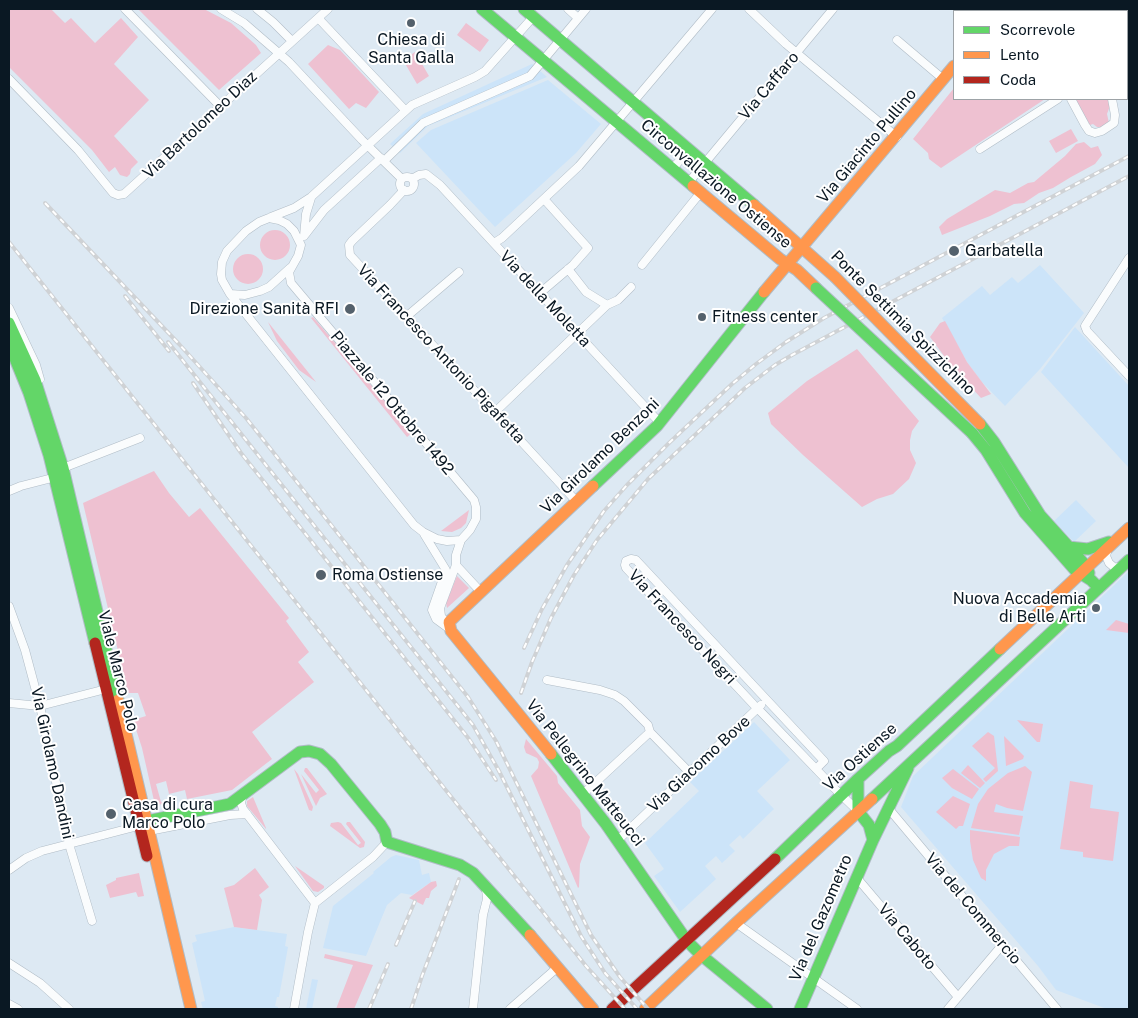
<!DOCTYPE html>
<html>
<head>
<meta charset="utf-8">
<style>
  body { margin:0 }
  #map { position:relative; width:1138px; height:1018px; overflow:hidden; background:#dde9f3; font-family:"Public Sans",sans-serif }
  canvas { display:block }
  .frame { position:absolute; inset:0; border:10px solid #0a1823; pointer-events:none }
  .legend { position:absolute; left:953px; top:10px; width:175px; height:90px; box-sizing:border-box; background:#fff; border:1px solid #9da3a7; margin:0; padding:6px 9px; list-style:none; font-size:15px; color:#0a1823 }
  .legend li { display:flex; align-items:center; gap:10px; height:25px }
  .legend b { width:25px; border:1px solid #9da3a7 }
</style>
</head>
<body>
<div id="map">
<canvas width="1138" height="1018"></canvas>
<div class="frame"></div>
<ul class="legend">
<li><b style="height:6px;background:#63d668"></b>Scorrevole</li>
<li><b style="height:6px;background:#ff974d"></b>Lento</li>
<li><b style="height:6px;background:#b3261e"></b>Coda</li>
</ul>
</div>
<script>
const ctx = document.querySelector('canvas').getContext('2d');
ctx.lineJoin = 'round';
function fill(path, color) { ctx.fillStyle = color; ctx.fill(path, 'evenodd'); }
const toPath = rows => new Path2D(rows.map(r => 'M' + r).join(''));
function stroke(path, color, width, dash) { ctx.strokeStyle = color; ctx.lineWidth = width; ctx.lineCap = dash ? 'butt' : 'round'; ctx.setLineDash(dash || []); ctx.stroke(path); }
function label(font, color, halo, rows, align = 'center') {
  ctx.font = font + ' "Public Sans",sans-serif'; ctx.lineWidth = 4; ctx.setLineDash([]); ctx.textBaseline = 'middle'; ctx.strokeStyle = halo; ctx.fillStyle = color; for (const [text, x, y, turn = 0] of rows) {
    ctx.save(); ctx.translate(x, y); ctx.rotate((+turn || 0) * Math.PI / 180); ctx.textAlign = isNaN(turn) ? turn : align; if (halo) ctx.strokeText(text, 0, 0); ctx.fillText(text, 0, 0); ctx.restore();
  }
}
const built = toPath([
  [532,64,547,77,428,126,400,153,390,144,423,114],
  [548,80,601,124,576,153,495,227,416,143,431,130],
  [1040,265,1084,313,1040,369,1005,406,981,381,967,362,942,318,982,286,990,295,1012,277,1018,283],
  [1075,327,1129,386,1129,468,1041,372],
  [1076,500,1096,521,1074,542,1054,521],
  [1129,571,1129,1009,1107,1009,1056,990,1038,966,901,807,913,776],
  [754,722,790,760,757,791,774,809,743,839,740,835,729,845,735,851,722,863,716,856,705,866,716,879,680,912,654,876,664,869,645,843,699,791,690,782],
  [396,855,419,860,422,875,429,873,431,882,412,895,401,893,387,905,366,956,323,948,333,906,374,873,373,872,391,857],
  [234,927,287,934,285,946,288,947,279,997,277,997,275,1006,278,1007,278,1009,203,1009,201,1002,205,1001,192,943,197,941,195,935],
  [312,979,318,980,312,1009,306,1009]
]);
const green = toPath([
  [9,9,51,9,65,23,71,18,95,43,121,18,138,37,114,64,149,100,114,136,138,162,131,169,130,174,127,177,120,175,115,167,109,172,92,150,9,67],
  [138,9,204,9,231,23,256,45,261,53,219,90],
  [466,23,489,40,480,52,457,35],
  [328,45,340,50,379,92,366,108,356,103,349,109,308,64],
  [415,52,429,76,417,84,403,60],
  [954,88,954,99,1045,99,941,168,929,159,928,153,913,139],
  [1076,99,1110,99,1111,103,1107,114,1109,123,1103,127,1097,127,1093,124,1090,125,1078,106],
  [1071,129,1078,141,1056,153,1049,141],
  [1084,142,1091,148,1098,146,1102,155,1095,164,1071,177,1053,188,1039,193,1024,203,1014,204,990,216,942,235,939,227,947,219,995,190,1010,193,1028,183,1034,182,1065,156,1076,144],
  '260 245a15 15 0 1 1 30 0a15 15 0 1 1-30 0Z',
  '233 269a15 15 0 1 1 30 0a15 15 0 1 1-30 0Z',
  [313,317,412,433,407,437,311,318],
  [945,321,967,362,991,394,981,398,953,368,930,337,940,323],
  [268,322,316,382,299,370,277,341],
  [857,349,919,421,912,431,910,440,910,450,916,463,909,479,893,494,877,499,862,507,803,455,771,424,768,413,807,381],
  [154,471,169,493,189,517,200,508,289,618,286,621,309,652,298,662,314,682,252,732,272,759,232,790,187,799,185,790,169,794,166,781,156,784,161,802,163,802,164,804,155,805,142,748,133,720,146,716,138,693,128,693,83,503],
  [469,510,466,523,461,528,452,532,441,531],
  [457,576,469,588,447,608,446,603],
  [1116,620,1129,624,1129,633,1106,630],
  [1017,720,1043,724,1040,742,1037,742],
  [988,732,994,736,998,771,986,782,983,779,995,768,972,746],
  [1004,736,1024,756,1023,759,1006,766],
  [526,739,557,776,558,783,580,810,582,826,590,837,580,864,579,887,578,888,531,776,538,768,539,762,537,758,526,753,524,747],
  [968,765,985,783,980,788,961,773],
  [1025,766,1032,772,1023,811,1007,808,996,804,994,812,1023,816,1019,835,971,828,978,804,988,789,1008,773],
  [305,768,307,768,327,794,320,798,316,806,301,774,316,793,319,790,304,771],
  [294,769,298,774,313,807,312,811,309,810],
  [953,769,979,789,972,799,952,788,942,778],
  [1070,781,1093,785,1090,808,1119,812,1113,861,1083,857,1083,852,1060,849],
  [953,796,970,804,963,826,959,826,956,829,936,812],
  [253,797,266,828,266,829,247,806,247,801],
  [338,822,341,823,358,845,361,843,346,824,347,822,350,822,365,842,364,847,360,848,330,826,331,823],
  [970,830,1020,837,1019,846,1009,846,994,854,986,870,986,881,981,878,973,860,970,841],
  [295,866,324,886,324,888,318,892,313,891],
  [255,868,269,887,259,895,262,900,257,930,234,927,224,888,234,885],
  [139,873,144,896,138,897,136,892,110,898,106,885,116,880,116,878],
  [436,881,437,886,431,891,429,898,426,898,423,905,409,898,431,882],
  [325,954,373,965,354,1009,336,1009,353,965,324,958]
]);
const street = toPath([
  [125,9,220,106],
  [221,9,244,23,289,62,362,140,402,179],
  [257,9,273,22,292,41],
  [568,9,578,18],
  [749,9,786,44,897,137],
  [963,9,965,11],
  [1042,11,1044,9],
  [1113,11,1113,9],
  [319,19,405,110],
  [897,40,943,79],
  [1127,49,1129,50],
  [9,79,78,150,113,193,118,195,124,194,328,9],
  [1071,99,1085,125,1089,131,1095,133,1102,131,1114,123,1115,115,1112,99],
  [980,149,1058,99],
  [384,161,423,123,530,76,586,9],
  [673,168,689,150],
  '400 184a7 7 0 1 1 14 0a7 7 0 1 1-14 0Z',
  [412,179,419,175,426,174,440,185,660,423],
  [689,182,833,9],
  [404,190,390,205,352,241,349,245,350,255,577,502],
  [271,217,294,208,311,197,412,105,475,77,485,71,534,16],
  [304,236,324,210,381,158],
  [304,236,306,214,311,198],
  [494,243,502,238,579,166,712,9],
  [1129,258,1085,326,1087,331,1129,376],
  [642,265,701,192],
  [290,268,269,287,260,291,245,295,230,294,222,280,221,274,222,262,227,251,246,231,259,222,269,218,279,220,287,224,294,231,301,245,298,256,289,272,291,283,474,500,476,507,476,519,470,530,461,540,456,555,456,565,480,591],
  [568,269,586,292,607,305],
  [540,293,573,265,588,248,544,199],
  [230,294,414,525,423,532,437,539,447,541,461,540],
  [9,308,36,365,40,379],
  [406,317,459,272],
  [495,412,607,305,618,300,631,287],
  [9,491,21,486,56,477,60,474,63,468,140,438],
  [424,534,446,570,432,610,436,619,451,630],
  [1108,548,1106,556,1109,563,1115,568,1121,566],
  [9,606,25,650,40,706,69,844,92,921],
  [446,623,441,616,440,608,456,565],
  [547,680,600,690,615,695,624,701,648,725,650,732,690,773],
  [9,703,40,706,106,689],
  [816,769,824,761,636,560,631,559,626,561,625,565,626,568,754,705,763,714,816,769,837,791,858,811],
  [243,794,241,803,243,809,315,903],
  [583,794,650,732],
  [889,809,1057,1009],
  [146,829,154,830,230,815,247,814],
  [618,840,761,705],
  [9,870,26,858,42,851,142,825],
  [857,878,958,997],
  [315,903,373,857,387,842],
  [736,923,857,1009],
  [9,963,40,983,69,1009],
  [9,1004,18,1009],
  [294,1009,308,932,315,903],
  [473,1009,483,915,487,899,486,888],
  [510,1009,558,967],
  [948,1009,1003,944]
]);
const fast = toPath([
  [482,9,693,186],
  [524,9,754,205],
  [985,11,992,9,999,11],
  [9,323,35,380,63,468,118,700],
  [9,344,29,393,49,455,95,643],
  [980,424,994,442,1040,515,1087,567,1089,573],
  [972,433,986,450,1025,513,1075,570,1091,580,1099,588],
  [593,486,657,426,764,292],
  [1068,547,1088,549,1109,542],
  [551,754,606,824,687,941,701,955,767,1009],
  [858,779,858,811,869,825,873,840],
  [872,799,1129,560],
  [147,821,230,804,300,752,309,751,320,754,331,764,380,824,385,832,387,842,460,865,473,873,530,935],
  [775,859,858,779,889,751,897,746,1000,649],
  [800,1009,873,840,908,768]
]);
const slow = toPath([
  [693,186,780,259,797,270,816,288],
  [754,205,835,277],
  [764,292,954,66],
  [1000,649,1129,528],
  [118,700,191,1009],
  [551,754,451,631,449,622,593,486],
  [530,935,593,1009],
  [645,1009,736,923,872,799]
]);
const jam = toPath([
  [95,643,147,856],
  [612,1009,775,859]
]);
const rail = toPath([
  [45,203,179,344,246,418,468,697,496,741,591,935,620,977,648,1009],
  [9,242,586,966,625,1009],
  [125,296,169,351],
  [168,342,473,725,499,771,581,936,605,973,637,1009],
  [193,383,241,453,469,739,496,780],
  [524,648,542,609,567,565,604,511,627,485,669,443,732,384,756,364,786,342,824,318,1129,156],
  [521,693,532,662,551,618,574,575,597,540,648,479,745,388,775,365,792,355,1129,176],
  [396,945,415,901],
  [369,1009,388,964],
  [411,1009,422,976,459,879]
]);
const fastBridge = toPath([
  [816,288,972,433]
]);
const slowBridge = toPath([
  [835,277,980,424]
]);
const markers = [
  [411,23,5,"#54616c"],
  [954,251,6,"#54616c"],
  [350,309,6,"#54616c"],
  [702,317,5,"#54616c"],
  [321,575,6,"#54616c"],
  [1096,608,5,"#54616c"],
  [111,814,6,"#54616c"]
];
const poiNames = [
  ["Chiesa di",411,40,"center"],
  ["Santa Galla",411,58,"center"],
  ["Garbatella",965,251],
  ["Direzione Sanità RFI",339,309,"right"],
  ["Fitness center",712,317],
  ["Roma Ostiense",332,575],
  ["Nuova Accademia",1086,599,"right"],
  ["di Belle Arti",1086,617,"right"],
  ["Casa di cura",122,805],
  ["Marco Polo",122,823]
];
const streetNames = [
  ["Via Caffaro",769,86,-50],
  ["Via Bartolomeo Diaz",200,125,-43],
  ["Via Giacinto Pullino",867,146,-50],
  ["Circonvallazione Ostiense",716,184,40],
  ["Via della Moletta",545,299,47],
  ["Ponte Settimia Spizzichino",903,323,45],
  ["Via Francesco Antonio Pigafetta",441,354,47],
  ["Piazzale 12 Ottobre 1492",392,403,50],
  ["Via Girolamo Benzoni",600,456,-44],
  ["Via Francesco Negri",682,627,47],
  ["Viale Marco Polo",118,671,76],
  ["Via Ostiense",860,757,-42],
  ["Via Girolamo Dandini",52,763,78],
  ["Via Giacomo Bove",699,764,-43],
  ["Via Pellegrino Matteucci",585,773,52],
  ["Via del Commercio",973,909,50],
  ["Via del Gazometro",821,918,-67],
  ["Via Caboto",907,937,50]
];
fill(built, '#cce4f9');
fill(green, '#eec1d1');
stroke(street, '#b0bcc6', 9);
stroke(fast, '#b0bcc6', 13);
stroke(slow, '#b0bcc6', 13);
stroke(jam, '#b0bcc6', 13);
stroke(street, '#fafcfd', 8);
stroke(fast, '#63d668', 11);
stroke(slow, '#ff974d', 11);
stroke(jam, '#b3261e', 11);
stroke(rail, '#cfd2d5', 4);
stroke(rail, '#fff', 2, [5.5]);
stroke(fastBridge, '#b0bcc6', 13, []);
stroke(slowBridge, '#b0bcc6', 13, []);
stroke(fastBridge, '#63d668', 11);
stroke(slowBridge, '#ff974d', 11);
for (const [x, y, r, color] of markers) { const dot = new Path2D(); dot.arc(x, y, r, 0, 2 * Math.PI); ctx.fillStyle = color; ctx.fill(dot); stroke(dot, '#fff', 2); }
label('16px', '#0a1823', '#fff', poiNames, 'left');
label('16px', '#0a1823', '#fff', streetNames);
</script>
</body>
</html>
